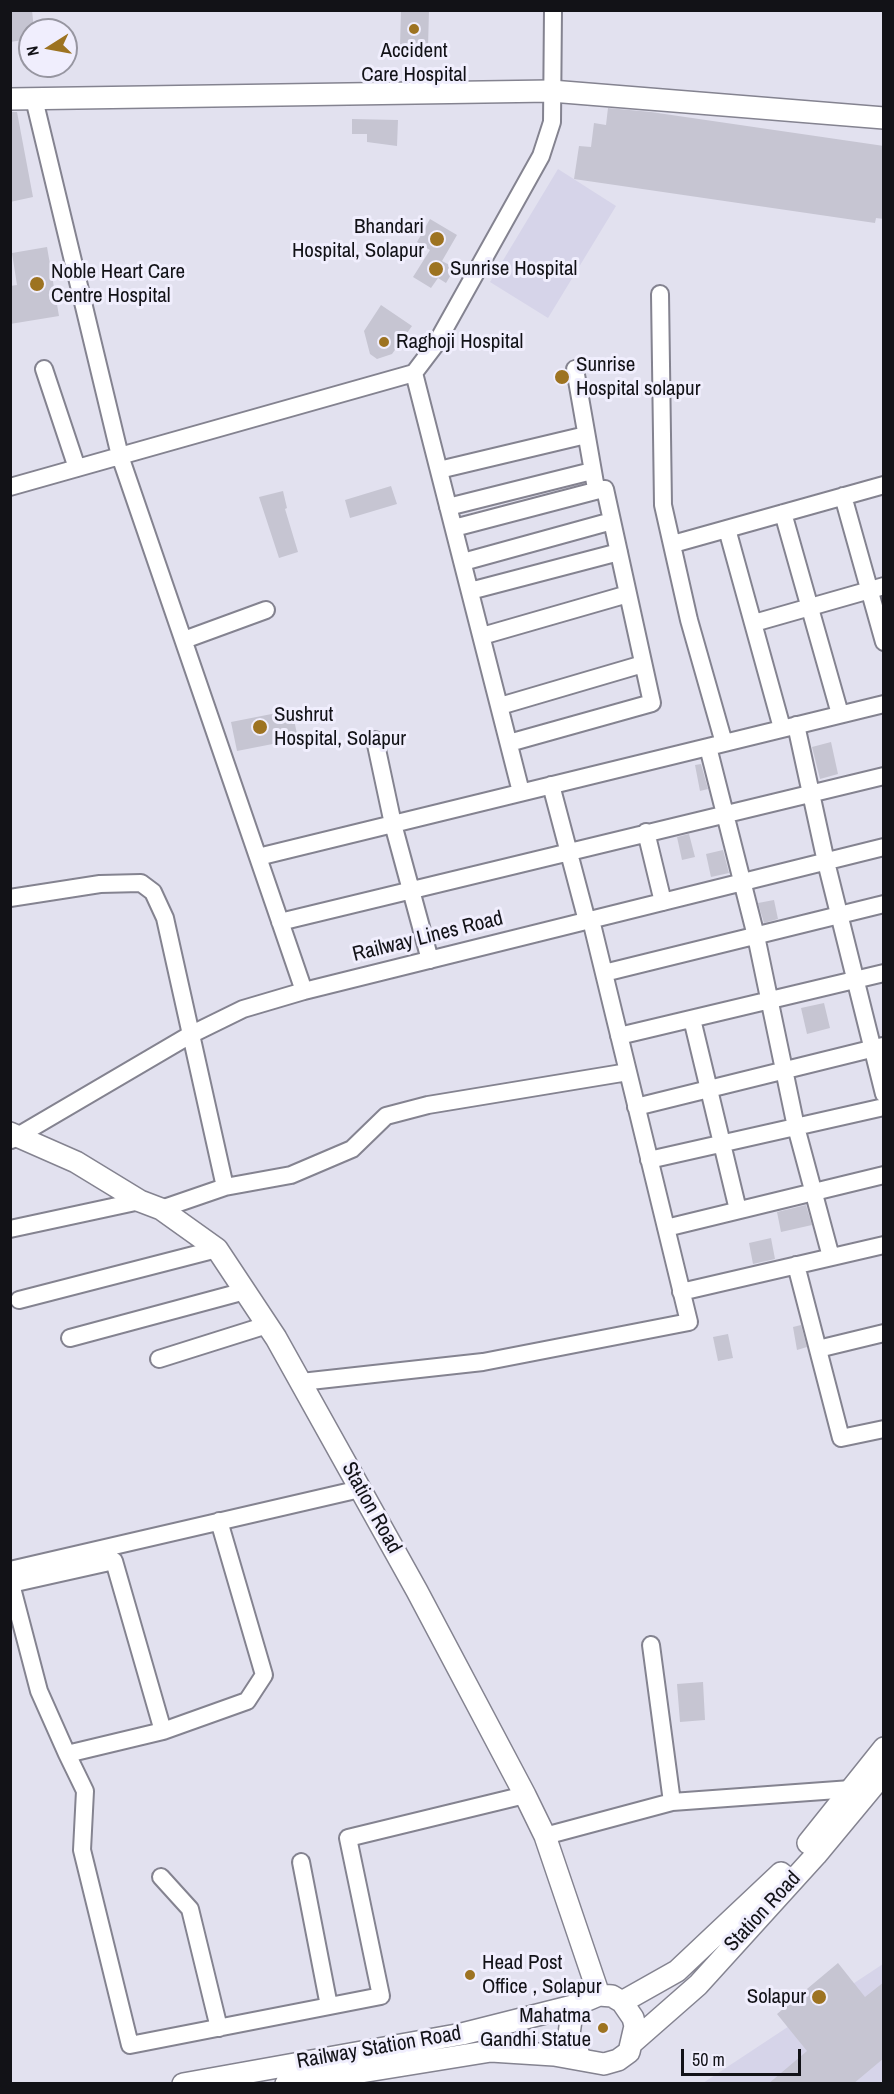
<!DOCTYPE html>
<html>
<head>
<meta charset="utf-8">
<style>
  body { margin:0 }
  #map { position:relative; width:894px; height:2094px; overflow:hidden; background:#e2e1ef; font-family:"Archivo Narrow",sans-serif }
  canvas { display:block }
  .frame { position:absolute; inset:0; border:12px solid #121217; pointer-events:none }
  .north { position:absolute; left:18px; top:18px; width:60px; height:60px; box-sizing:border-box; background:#f0eefd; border:2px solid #9796a1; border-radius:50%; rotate:259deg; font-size:16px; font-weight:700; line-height:24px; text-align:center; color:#121217 }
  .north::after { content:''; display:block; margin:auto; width:21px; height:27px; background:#9d7321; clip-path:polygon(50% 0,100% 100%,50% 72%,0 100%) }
  .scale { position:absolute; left:681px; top:2049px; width:120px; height:27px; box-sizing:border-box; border:3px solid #121217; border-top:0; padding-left:8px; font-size:18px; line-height:21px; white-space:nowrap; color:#121217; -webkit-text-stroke:4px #f0eefd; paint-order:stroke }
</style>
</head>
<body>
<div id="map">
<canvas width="894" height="2094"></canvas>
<div class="frame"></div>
<div class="north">N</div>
<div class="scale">50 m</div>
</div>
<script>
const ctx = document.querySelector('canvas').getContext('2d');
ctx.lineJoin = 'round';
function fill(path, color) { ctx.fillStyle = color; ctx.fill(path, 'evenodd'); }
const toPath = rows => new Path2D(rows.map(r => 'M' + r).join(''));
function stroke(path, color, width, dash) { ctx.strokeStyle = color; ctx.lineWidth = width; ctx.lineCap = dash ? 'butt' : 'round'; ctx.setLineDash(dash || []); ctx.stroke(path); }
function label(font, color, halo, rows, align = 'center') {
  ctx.font = font + ' "Archivo Narrow",sans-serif'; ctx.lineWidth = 6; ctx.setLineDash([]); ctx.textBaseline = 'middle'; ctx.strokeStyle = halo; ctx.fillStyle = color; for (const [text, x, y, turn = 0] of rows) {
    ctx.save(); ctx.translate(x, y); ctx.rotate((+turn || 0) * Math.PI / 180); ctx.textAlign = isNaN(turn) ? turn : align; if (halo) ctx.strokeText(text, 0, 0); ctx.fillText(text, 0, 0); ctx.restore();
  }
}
const built = toPath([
  [558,169,616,206,548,318,490,282],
  [883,1964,883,2083,703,2083]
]);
const building = toPath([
  [10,10,32,10,34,30,30,30,30,39,10,42],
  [401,10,429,10,428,48,400,47],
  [608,108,651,112,884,146,884,219,876,218,875,223,574,179,579,146,591,147,594,123,606,125],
  [10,112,17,112,33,197,10,202],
  [352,119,398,120,397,146,367,142,367,134,352,134],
  [430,219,457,235,442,261,455,268,446,283,438,278,431,288,413,277,430,250,417,242],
  [47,247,59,316,10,324,10,286,17,285,12,253],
  [381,305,412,326,392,354,377,359,370,354,364,331],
  [391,486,397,504,350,518,345,500],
  [283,491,287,508,285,509,298,552,279,558,259,497],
  [292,710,298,739,237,751,231,722],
  [831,742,838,774,820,779,812,747],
  [701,764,708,789,700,791,695,765],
  [689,834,695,857,682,860,677,837],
  [723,850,729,873,711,877,706,854],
  [774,900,778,919,764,923,758,903],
  [824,1003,830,1028,807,1034,801,1008],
  [806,1205,812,1225,781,1232,777,1212],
  [771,1238,775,1259,753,1264,749,1243],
  [801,1325,807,1347,797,1350,793,1327],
  [728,1334,733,1358,718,1361,713,1337],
  [703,1682,705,1720,680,1722,677,1684],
  [838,1963,865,1997,884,1982,884,2058,853,2084,768,2084,807,2051,777,2014]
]);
const minor = toPath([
  [34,99,120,456,304,991],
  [660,294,663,505,689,620,724,743],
  [44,369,77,468],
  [414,373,521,792],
  [439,470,586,435],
  [10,487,414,373,436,344,541,156,552,122,553,10],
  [843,496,884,642],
  [448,507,592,471],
  [783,513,840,714],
  [454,528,599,490],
  [727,529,782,728],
  [673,544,884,485],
  [463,562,612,521],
  [470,591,619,552],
  [754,623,884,586],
  [482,636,628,594],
  [184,640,266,610],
  [500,706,643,664],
  [796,725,826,862,884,1094],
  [375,740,393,824,430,960],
  [509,743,652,703,605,489,599,490,595,483,575,369],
  [708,747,756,936,796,1127,831,1257],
  [551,785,587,921],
  [646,832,663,902],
  [258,857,884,704],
  [10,898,100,884,141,883,153,892,165,918,225,1187],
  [280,922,884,776],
  [604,973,884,904],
  [692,1019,738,1210],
  [619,1036,884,973],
  [636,1107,883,1046],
  [11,1140,190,1035,243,1009,304,991,884,847],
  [649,1160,884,1107],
  [161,1209,225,1187,291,1175,352,1149,386,1116,428,1105,628,1072],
  [666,1228,884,1175],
  [10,1229,140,1201],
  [796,1265,841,1438,884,1429],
  [681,1292,884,1245],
  [19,1300,217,1249],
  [70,1338,245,1291],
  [818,1349,884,1333],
  [159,1359,267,1325],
  [301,1382,483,1362,689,1322,591,920],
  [10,1570,360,1489],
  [651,1645,672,1802],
  [163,1731,247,1701,264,1675,219,1521],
  [67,1754,163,1731,114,1561,11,1584,39,1691,67,1754,85,1791,82,1850,130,2045,381,1996,348,1838,525,1795],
  [545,1836,672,1802,851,1789],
  [301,1862,329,2006],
  [161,1877,190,1909,219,2028]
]);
const major = toPath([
  [10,99,551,91,884,118],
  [10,1133,76,1162,140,1201,161,1209,217,1249,276,1338,417,1591,525,1795,545,1836,599,1995],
  [808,1843,884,1748],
  [622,2002,677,1971,781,1873],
  [573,2006,569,2034,581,2059],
  [633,2042,698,1985,816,1855,884,1773],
  [183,2084,462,2034,573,2006,599,1995,612,1996,622,2002,633,2018,635,2026,629,2052,618,2060,604,2064,554,2055,491,2051,286,2084]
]);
const markers = [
  [414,29,6,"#9d7321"],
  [437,239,8,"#9d7321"],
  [436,269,8,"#9d7321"],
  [37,284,8,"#9d7321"],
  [384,342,6,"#9d7321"],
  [562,377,8,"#9d7321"],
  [260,727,8,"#9d7321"],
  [470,1975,6,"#9d7321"],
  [819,1997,8,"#9d7321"],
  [603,2028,6,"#9d7321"]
];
const poiNames = [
  ["Accident",414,51,"center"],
  ["Care Hospital",414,75,"center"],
  ["Bhandari",424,227,"right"],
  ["Hospital, Solapur",424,251,"right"],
  ["Sunrise Hospital",450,269],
  ["Noble Heart Care",51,272],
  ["Centre Hospital",51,296],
  ["Raghoji Hospital",396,342],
  ["Sunrise",576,365],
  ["Hospital solapur",576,389],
  ["Sushrut",274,715],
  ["Hospital, Solapur",274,739],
  ["Head Post",482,1963],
  ["Office , Solapur",482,1987],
  ["Solapur",806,1997,"right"],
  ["Mahatma",591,2016,"right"],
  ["Gandhi Statue",591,2040,"right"]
];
const streetNames = [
  ["Railway Lines Road",428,937,-14],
  ["Station Road",371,1508,61],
  ["Station Road",763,1912,-47],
  ["Railway Station Road",379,2048,-10]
];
fill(built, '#d6d4e9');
fill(building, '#c6c5d2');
stroke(minor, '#848390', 20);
stroke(major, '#848390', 24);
stroke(minor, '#fff', 16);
stroke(major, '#fff', 21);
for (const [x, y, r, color] of markers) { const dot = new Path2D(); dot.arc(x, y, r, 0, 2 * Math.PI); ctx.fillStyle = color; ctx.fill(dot); stroke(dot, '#f0eefd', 2); }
label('21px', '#121217', '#f0eefd', poiNames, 'left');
label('21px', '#121217', '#f0eefd', streetNames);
</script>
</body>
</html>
